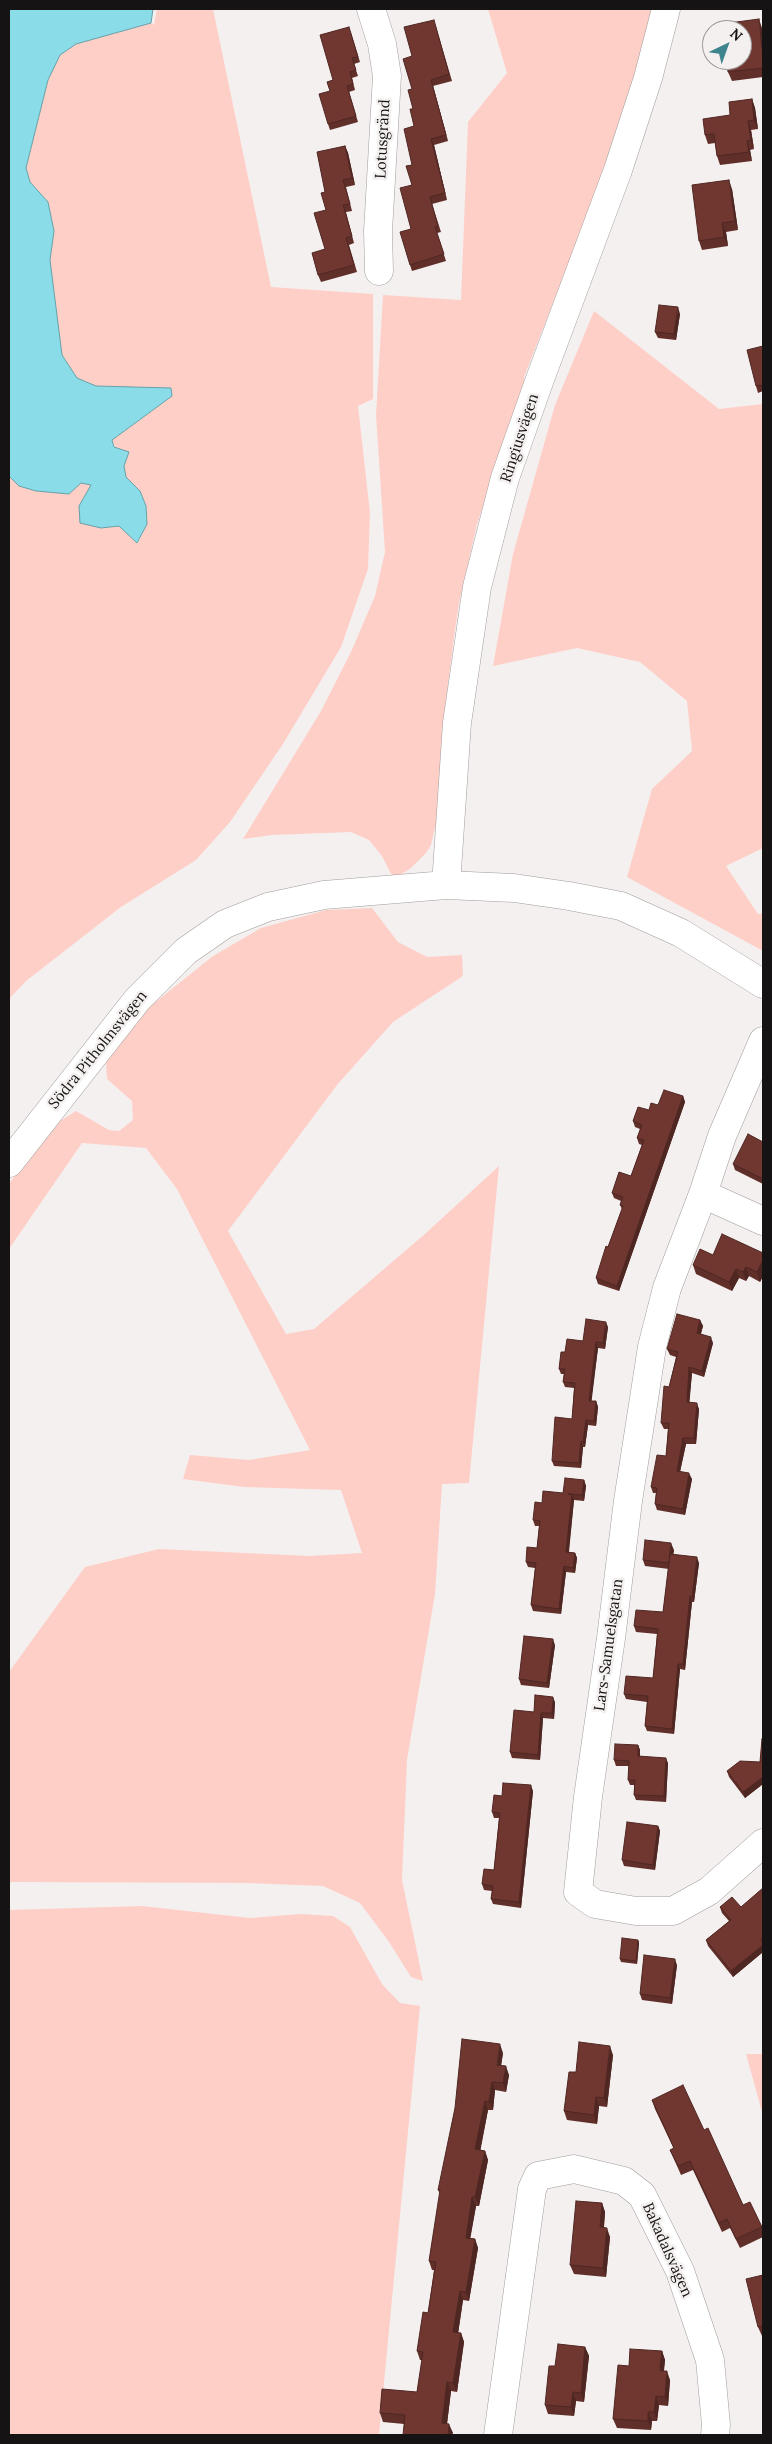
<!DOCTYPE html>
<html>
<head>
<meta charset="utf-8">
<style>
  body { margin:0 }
  #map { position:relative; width:772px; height:2444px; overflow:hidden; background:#f5f0f0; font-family:Lora,serif }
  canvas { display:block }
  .frame { position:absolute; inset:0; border:10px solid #151313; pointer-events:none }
  .north { position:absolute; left:702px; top:20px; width:50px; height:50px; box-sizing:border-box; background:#f5f0f0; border:1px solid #9b9898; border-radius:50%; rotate:42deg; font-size:14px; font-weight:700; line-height:20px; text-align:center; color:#151313 }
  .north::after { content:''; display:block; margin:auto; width:18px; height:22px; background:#3e858e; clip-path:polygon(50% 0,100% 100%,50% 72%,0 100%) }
</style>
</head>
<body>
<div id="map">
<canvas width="772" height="2444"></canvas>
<div class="frame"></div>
<div class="north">N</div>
</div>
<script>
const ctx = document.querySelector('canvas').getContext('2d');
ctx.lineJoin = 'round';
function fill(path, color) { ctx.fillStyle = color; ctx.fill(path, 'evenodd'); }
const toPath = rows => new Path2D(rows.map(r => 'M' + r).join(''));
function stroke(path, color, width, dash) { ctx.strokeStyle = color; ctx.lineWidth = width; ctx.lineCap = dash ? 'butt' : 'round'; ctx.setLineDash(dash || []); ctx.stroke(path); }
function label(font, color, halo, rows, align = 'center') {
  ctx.font = font + ' Lora,serif'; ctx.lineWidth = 5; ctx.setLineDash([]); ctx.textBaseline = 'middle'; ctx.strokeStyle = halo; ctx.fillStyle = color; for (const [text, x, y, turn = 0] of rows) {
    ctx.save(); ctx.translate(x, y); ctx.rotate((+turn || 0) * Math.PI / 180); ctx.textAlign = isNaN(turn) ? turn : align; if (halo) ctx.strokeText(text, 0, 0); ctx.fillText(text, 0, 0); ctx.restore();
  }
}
const green = toPath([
  [157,9,213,9,271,287,373,294,373,399,358,406,370,513,368,569,341,647,283,744,230,822,196,860,121,907,26,981,9,999,9,476,19,486,36,491,69,494,81,483,91,485,79,506,101,528,119,526,138,543,147,524,146,506,140,491,126,477,124,466,112,440,172,396,172,389,96,386,77,378,62,355,50,260,54,231,48,202,30,182,26,168,48,80,60,55,76,44,151,23,154,25],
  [488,9,654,9,620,131,524,377,524,386,477,524,459,603,454,637,444,717,437,819,431,845,426,853,411,868,397,877,391,874,382,856,369,840,351,832,272,835,243,839,321,711,351,652,375,596,385,552,376,415,383,295,461,300,468,122,507,73],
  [594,311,719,409,763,404,763,848,726,866,758,914,763,913,763,951,627,877,652,789,692,751,687,701,640,662,577,648,493,666,513,554,555,405],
  [372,908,398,942,427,957,462,955,463,976,393,1022,337,1085,228,1231,286,1334,314,1329,426,1233,499,1166,469,1483,442,1484,435,1594,407,1760,402,1880,423,1981,411,1977,389,1942,360,1903,323,1886,246,1883,9,1882,9,1672,85,1567,159,1549,309,1556,362,1553,341,1490,244,1487,183,1479,190,1455,249,1460,310,1450,177,1189,146,1148,82,1143,9,1249,9,1184,46,1130,76,1111,109,1130,119,1131,133,1120,132,1101,107,1079,106,1061,148,1008,213,956,261,928,326,910],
  [142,1906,250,1918,301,1914,333,1916,350,1927,382,1984,400,2003,420,2006,379,2435,9,2435,9,1910],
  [746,2054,763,2054,763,2114,762,2112]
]);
const water = toPath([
  [9,9,153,9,151,23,76,44,60,55,48,80,26,168,30,182,48,202,54,231,50,260,62,355,77,378,96,386,171,388,172,396,112,440,114,447,129,452,124,466,126,477,140,491,146,506,147,524,137,543,119,526,101,528,80,523,79,506,91,485,81,483,69,494,36,491,19,486,9,476,9,9]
]);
const minor = toPath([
  [371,9,382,44,387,76,378,231,379,271],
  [446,885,457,723,477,587,505,478,540,379,618,170,648,78,666,9],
  [763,1041,722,1136,703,1194,667,1288,652,1347,628,1501,611,1638,588,1797,578,1892,595,1904,636,1911,673,1911,709,1891,763,1843],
  [9,1163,137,1000,186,951,225,924,268,907,324,895,446,885,514,888,569,896,621,906,681,933,763,984],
  [703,1194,763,1221],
  [498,2435,532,2189,538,2176,574,2169,624,2181,642,2195,680,2271,710,2360,716,2425,715,2435]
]);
const wall = toPath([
  [436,27,452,81,433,86,448,141,434,145,447,200,432,204,441,232,437,233,446,261,412,271,410,265,412,165,414,126,412,89,412,56],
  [762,28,763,36,763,77,732,81,728,72],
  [351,33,360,62,354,64,358,76,352,78,355,90,349,92,358,122,330,130,328,124,330,91],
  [752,99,755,108,758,129,751,130,754,149,750,150,752,161,720,165,717,156,715,143,708,144,705,135],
  [345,146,348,153,355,185,346,187,352,211,346,212,354,243,349,245,357,272,321,282,318,275,325,249,326,210,325,192],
  [732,189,738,230,726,232,728,246,702,250,699,241],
  [680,314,676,340,658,338,655,332],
  [763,346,763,391,758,393,756,386],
  [683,1096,685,1102,619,1291,598,1284,596,1278,608,1247,622,1209,620,1205,621,1201,614,1198,612,1193,631,1176,642,1145,639,1144,637,1138,640,1129,635,1127,633,1121,649,1110,658,1105],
  [763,1142,763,1184,735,1170,733,1164],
  [713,1255,763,1260,763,1276,760,1282,749,1276,746,1281,739,1278,732,1291,696,1274,693,1265],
  [700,1320,703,1326,701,1334,713,1343,704,1377,692,1373,689,1402,699,1409,696,1444,686,1444,680,1471,692,1479,685,1515,657,1510,655,1504,656,1493,653,1493,651,1487,666,1456,668,1429,664,1429,661,1423,669,1387,676,1357,670,1355,667,1349],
  [608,1327,605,1349,598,1348,591,1401,596,1401,598,1407,596,1426,588,1425,585,1447,583,1447,581,1468,554,1466,552,1461,572,1419,574,1388,565,1387,563,1382,564,1374,561,1374,559,1369,565,1352,583,1341],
  [584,1480,586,1486,584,1501,574,1500,569,1552,575,1553,577,1558,575,1573,566,1572,561,1614,533,1611,531,1605,535,1568,528,1567,526,1562,537,1548,539,1526,535,1526,533,1520,542,1503,563,1493],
  [674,1550,673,1554,699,1563,694,1602,692,1602,685,1670,680,1669,674,1734,647,1731,645,1726,647,1702,626,1699,624,1694,653,1678,657,1634,636,1632,634,1626,663,1612,669,1569,645,1566,643,1560],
  [555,1645,549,1688,521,1685,519,1679],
  [555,1702,554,1719,543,1718,540,1760,512,1758,510,1752,534,1712],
  [763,1741,763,1784,745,1798,729,1777,727,1771,760,1762],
  [638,1745,640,1750,640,1756,668,1763,666,1802,636,1800,634,1795,634,1785,630,1785,628,1780,629,1766,616,1766,614,1760],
  [533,1791,521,1908,493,1904,491,1899,492,1891,484,1890,482,1884,494,1870,499,1818,494,1818,492,1812,502,1796],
  [658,1826,660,1831,655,1870,624,1866,622,1860],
  [763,1888,763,1952,733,1977,708,1946,706,1940,729,1921,722,1913,720,1907,741,1907],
  [638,1940,639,1943,637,1964,621,1962,620,1959],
  [677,1965,672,2004,642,2000,640,1994],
  [503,2053,501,2065,509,2075,506,2092,495,2090,493,2110,488,2110,480,2150,485,2151,488,2160,479,2206,476,2206,470,2238,475,2239,478,2248,469,2301,463,2300,458,2333,461,2333,464,2342,457,2392,451,2391,447,2424,453,2433,404,2424,383,2422,380,2413,417,2392,422,2360,420,2360,417,2351,428,2313,434,2270,432,2270,429,2261,440,2194,438,2190],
  [613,2055,607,2107,599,2106,597,2124,567,2120,564,2111,576,2072],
  [652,2100,704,2130,743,2205,762,2227,763,2231,763,2237,740,2248,730,2228,722,2232,693,2170,681,2175,670,2150,674,2149,655,2109],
  [602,2203,605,2212,604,2228,610,2237,606,2277,574,2274,570,2265],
  [763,2275,763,2336,762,2336,758,2327],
  [585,2347,589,2356,584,2402,576,2401,574,2416,548,2414,545,2405,555,2366],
  [662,2351,665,2360,664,2371,670,2380,668,2406,659,2405,657,2421,652,2421,651,2430,617,2428,613,2419,629,2366]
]);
const shadedWall = toPath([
  [759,19,762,28,763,51,762,49],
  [431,80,433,86,448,141,446,135],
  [752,99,755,108,758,129,754,120],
  [748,121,751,130,754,149,751,140],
  [431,139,434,145,447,200,445,193],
  [747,141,750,150,752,161,749,152],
  [345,146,348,153,355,185,352,178],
  [729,180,732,189,738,230,735,221],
  [722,223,726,232,728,246,724,237],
  [678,307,680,314,676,340,674,334],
  [683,1096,685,1102,619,1291,617,1286],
  [763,1260,763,1276,760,1282,757,1272],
  [746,1267,749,1276,746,1281,743,1272],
  [736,1269,739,1278,732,1291,729,1282],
  [700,1320,703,1326,699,1339,697,1333],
  [606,1322,608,1327,605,1349,603,1343],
  [711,1337,713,1343,704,1377,702,1371],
  [596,1342,598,1348,591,1406,589,1401],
  [689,1367,692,1373,689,1408,687,1402],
  [596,1401,598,1407,596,1426,594,1421],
  [697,1403,699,1409,696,1444,694,1438],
  [586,1420,588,1425,585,1447,583,1442],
  [683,1438,686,1444,679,1477,677,1471],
  [581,1441,583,1447,581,1468,579,1463],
  [689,1473,692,1479,685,1515,683,1509],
  [584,1480,586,1486,584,1501,582,1495],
  [572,1494,574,1500,568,1557,566,1552],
  [671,1543,674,1550,671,1569,669,1563],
  [575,1553,577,1558,575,1573,573,1568],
  [697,1557,699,1563,694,1602,692,1597],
  [564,1566,566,1572,561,1614,559,1609],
  [690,1596,692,1602,685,1670,683,1664],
  [553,1639,555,1645,549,1688,547,1683],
  [678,1664,680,1669,674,1734,672,1729],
  [553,1697,555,1702,554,1719,552,1713],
  [541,1713,543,1718,540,1760,538,1755],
  [638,1745,640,1750,639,1762,638,1756],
  [666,1758,668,1763,666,1802,664,1796],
  [763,1777,763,1784,745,1798,743,1792],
  [531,1785,533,1791,521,1908,519,1902],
  [658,1826,660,1831,655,1870,653,1865],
  [763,1939,763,1952,733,1977,731,1971],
  [638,1940,639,1943,637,1964,636,1961],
  [675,1959,677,1965,672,2004,670,1998],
  [500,2044,503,2053,500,2073,497,2065],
  [610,2046,613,2055,607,2107,604,2098],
  [506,2066,509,2075,506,2092,503,2083],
  [492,2082,495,2090,493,2110,489,2102],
  [596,2097,599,2106,597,2124,594,2115],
  [485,2101,488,2110,479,2158,475,2149],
  [485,2151,488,2160,479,2206,475,2197],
  [472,2197,476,2206,469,2246,466,2238],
  [602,2203,605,2212,603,2236,600,2227],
  [607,2228,610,2237,606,2277,603,2268],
  [475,2239,478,2248,469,2301,466,2292],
  [460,2291,463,2300,457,2341,453,2332],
  [461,2333,464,2342,457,2392,453,2383],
  [585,2347,589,2356,584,2402,581,2393],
  [662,2351,665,2360,663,2376,660,2367],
  [667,2371,670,2380,668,2406,665,2397],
  [447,2382,451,2391,446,2432,442,2423],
  [573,2392,576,2401,574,2416,571,2407],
  [656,2396,659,2405,657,2421,654,2412],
  [648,2412,652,2421,651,2430,648,2421],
  [449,2424,453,2433,452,2435,448,2435]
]);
const building = toPath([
  [759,19,762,49,763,49,763,68,728,72,727,60,742,60,742,30,730,30,729,23,759,19],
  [434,20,449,74,431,80,446,135,431,139,445,193,430,197,438,226,435,227,444,254,410,265,400,232,411,229,400,188,412,185,406,166,412,165,404,129,414,126,410,109,413,109,408,90,412,89,403,59,412,56,404,27,434,20],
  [349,27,358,57,352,58,356,70,350,72,353,84,347,86,356,116,328,124,319,94,330,91,327,82,333,80,320,35,349,27],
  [752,99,754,120,748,121,751,140,747,141,749,152,717,156,714,134,705,135,703,119,730,115,729,102,752,99],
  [345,146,352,178,343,180,350,204,343,205,352,236,346,238,354,265,318,275,312,253,325,249,314,213,326,210,321,193,325,192,317,152,345,146],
  [729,180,735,221,722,223,724,237,699,241,692,185,729,180],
  [659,305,678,307,674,334,655,332,659,305],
  [763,346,763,385,756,386,747,350,763,346],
  [664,1090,683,1096,617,1286,596,1278,606,1246,608,1247,623,1206,620,1205,623,1197,612,1193,619,1172,631,1176,644,1140,637,1138,642,1125,633,1121,638,1107,649,1110,651,1103,658,1105,664,1090],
  [748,1134,763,1142,763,1179,733,1164,748,1134],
  [722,1234,763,1253,763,1260,757,1272,746,1267,743,1272,736,1269,729,1282,693,1265,700,1249,713,1255,722,1234],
  [677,1314,700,1320,697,1333,711,1337,702,1371,689,1367,687,1402,697,1403,694,1438,683,1438,677,1471,689,1473,683,1509,655,1504,657,1488,651,1487,657,1455,666,1456,669,1423,661,1423,664,1386,669,1387,678,1352,667,1349,677,1314],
  [586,1319,606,1322,603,1343,596,1342,589,1401,596,1401,594,1421,586,1420,583,1442,581,1441,579,1463,552,1461,555,1417,572,1419,575,1383,563,1382,565,1369,559,1369,561,1352,565,1352,567,1339,583,1341,586,1319],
  [565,1478,584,1480,582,1495,568,1494,572,1494,566,1552,575,1553,573,1568,564,1566,559,1609,531,1605,536,1563,526,1562,527,1547,537,1548,540,1521,533,1520,535,1502,542,1503,543,1491,563,1493,565,1478],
  [645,1540,671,1543,669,1563,643,1560,645,1540],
  [670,1554,697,1557,692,1597,690,1596,683,1664,678,1664,672,1729,645,1726,648,1696,624,1694,626,1676,653,1678,658,1629,634,1626,636,1610,663,1612,670,1554],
  [524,1636,553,1639,547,1683,519,1679,524,1636],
  [535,1695,553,1697,552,1713,541,1713,538,1755,510,1752,514,1710,534,1712,535,1695],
  [762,1739,763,1741,763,1777,743,1792,727,1771,740,1761,760,1762,762,1739],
  [615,1744,638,1745,638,1756,666,1758,664,1796,634,1795,635,1780,628,1780,629,1761,614,1760,615,1744],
  [503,1783,531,1785,519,1902,491,1899,493,1886,482,1884,484,1869,494,1870,500,1813,492,1812,494,1795,502,1796,503,1783],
  [627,1822,658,1826,653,1865,622,1860,627,1822],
  [763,1888,763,1939,761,1940,763,1943,763,1945,731,1971,706,1940,731,1920,720,1907,732,1897,741,1907,763,1888],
  [622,1938,638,1940,636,1961,620,1959,622,1938],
  [644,1955,675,1959,670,1998,640,1994,644,1955],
  [462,2039,500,2044,497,2065,506,2066,503,2083,492,2082,489,2102,485,2101,475,2149,485,2151,475,2197,472,2197,466,2238,475,2239,466,2292,460,2291,453,2332,461,2333,453,2383,447,2382,442,2423,449,2424,448,2435,403,2435,405,2415,380,2413,382,2389,417,2392,423,2352,417,2351,423,2312,428,2313,436,2262,429,2261,440,2190,438,2190,455,2108,462,2039],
  [579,2042,610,2046,604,2098,596,2097,594,2115,564,2111,569,2072,576,2072,579,2042],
  [683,2085,704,2130,708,2128,743,2205,750,2202,762,2227,736,2239,727,2219,719,2223,690,2161,678,2166,670,2150,674,2148,652,2100,683,2085],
  [576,2201,602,2203,600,2227,607,2228,603,2268,570,2265,576,2201],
  [763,2275,763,2326,758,2327,746,2279,763,2275],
  [558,2344,585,2347,581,2393,573,2392,571,2407,545,2405,549,2366,555,2366,558,2344],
  [630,2349,662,2351,660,2367,661,2371,667,2371,665,2397,656,2396,654,2412,648,2412,648,2421,613,2419,618,2365,629,2366,630,2349]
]);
const streetNames = [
  ["Lotusgränd",383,139,-87],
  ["Ringiusvägen",520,438,-72],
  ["Södra Pitholmsvägen",98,1050,-51],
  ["Lars-Samuelsgatan",609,1645,-82],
  ["Bakadalsvägen",667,2250,66]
];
fill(green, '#fecfc7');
fill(water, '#89dce8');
stroke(water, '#66a0a8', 1);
stroke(minor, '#a19c9c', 29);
stroke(minor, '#fff', 28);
fill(wall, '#602f29');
fill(shadedWall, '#4e2622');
fill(building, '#703730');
stroke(building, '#4e2622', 1);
label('15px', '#151313', '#f5f0f0', streetNames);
</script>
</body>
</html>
